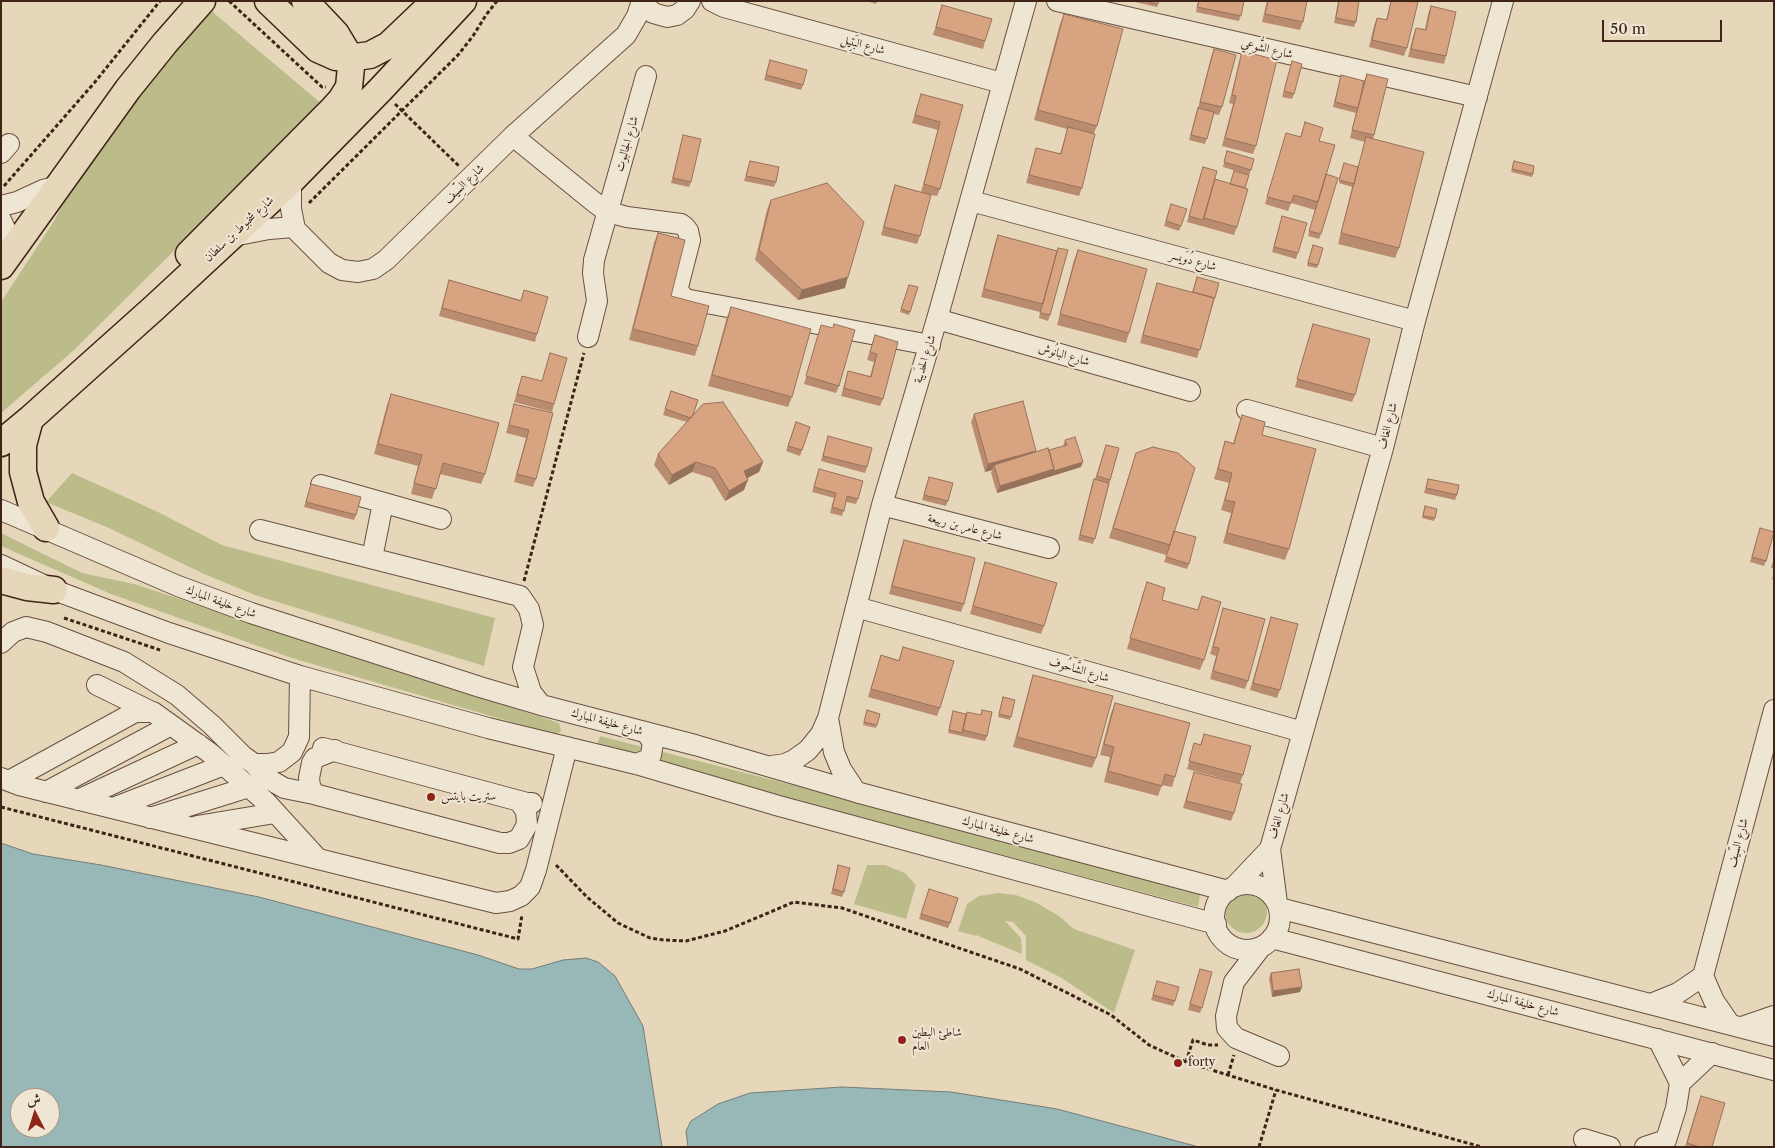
<!DOCTYPE html>
<html>
<head>
<meta charset="utf-8">
<style>
  body { margin:0 }
  #map { position:relative; width:1775px; height:1148px; overflow:hidden; background:#e6d7bb; font-family:"Libre Caslon Text",Amiri,serif }
  canvas { display:block }
  .frame { position:absolute; inset:0; border:2px solid #3f2317; pointer-events:none }
  .north { position:absolute; left:10px; top:1088px; width:50px; height:50px; box-sizing:border-box; background:#efe5d3; border:1px solid #a99788; border-radius:50%; rotate:355deg; font-size:14px; font-weight:700; line-height:20px; text-align:center; color:#3f2317 }
  .north::after { content:''; display:block; margin:auto; width:18px; height:22px; background:#8f2418; clip-path:polygon(50% 0,100% 100%,50% 72%,0 100%) }
  .scale { position:absolute; left:1602px; top:20px; width:120px; height:22px; box-sizing:border-box; border:2px solid #3f2317; border-top:0; padding-left:6px; font-size:15px; line-height:18px; white-space:nowrap; color:#3f2317; -webkit-text-stroke:4px #efe5d3; paint-order:stroke }
</style>
</head>
<body>
<div id="map">
<canvas width="1775" height="1148"></canvas>
<div class="frame"></div>
<div class="north">ش</div>
<div class="scale">50 m</div>
</div>
<script>
const ctx = document.querySelector('canvas').getContext('2d');
ctx.lineJoin = 'round';
function fill(path, color) { ctx.fillStyle = color; ctx.fill(path, 'evenodd'); }
const toPath = rows => new Path2D(rows.map(r => 'M' + r).join(''));
function stroke(path, color, width, dash) { ctx.strokeStyle = color; ctx.lineWidth = width; ctx.lineCap = dash ? 'butt' : 'round'; ctx.setLineDash(dash || []); ctx.stroke(path); }
function label(font, color, halo, rows, align = 'center') {
  ctx.font = font + ' "Libre Caslon Text",Amiri,serif'; ctx.lineWidth = 4; ctx.setLineDash([]); ctx.textBaseline = 'middle'; ctx.strokeStyle = halo; ctx.fillStyle = color; for (const [text, x, y, turn = 0] of rows) {
    ctx.save(); ctx.translate(x, y); ctx.rotate((+turn || 0) * Math.PI / 180); ctx.textAlign = isNaN(turn) ? turn : align; if (halo) ctx.strokeText(text, 0, 0); ctx.fillText(text, 0, 0); ctx.restore();
  }
}
const green = toPath([
  [208,8,322,104,73,351,1,413,1,302,54,221,79,171],
  [72,473,158,512,222,545,495,618,484,666,255,595,204,574,109,528,46,502],
  [1,533,82,573,134,584,559,723,561,731,556,735,292,658,111,594,1,546],
  [600,736,1201,889,1198,907,596,747],
  [867,865,885,865,905,873,916,885,906,919,854,904],
  '1225 912a21 21 0 1 1 42 0a21 21 0 1 1-42 0Z',
  [998,893,1016,895,1037,903,1059,916,1074,929,1135,950,1114,1013,1060,977,1026,960,1026,936,1013,922,1005,921,1021,938,1022,954,978,936,979,933,976,936,958,931,967,904,979,896]
]);
const water = toPath([
  [1,843,33,854,101,865,259,897,478,955,519,969,532,969,563,960,586,958,598,962,615,976,643,1026,662,1147,1,1147,1,843],
  [20,1098,50,1098,50,1128,20,1128,20,1098],
  [842,1087,951,1092,1057,1109,1199,1147,688,1147,686,1131,691,1121,718,1104,750,1093,842,1087]
]);
const path = toPath([
  [229,1,322,87,326,87],
  [395,104,459,166],
  [4,186,95,82,160,1],
  [309,203,458,55,473,36,486,15,497,1],
  [524,581,584,353],
  [64,618,160,650],
  [1,807,518,939,522,915],
  [556,865,587,897,618,923,650,938,664,940,686,941,725,931,794,902,842,908,1020,969,1111,1015,1149,1045,1186,1062,1276,1090,1482,1147],
  [1186,1062,1193,1040,1208,1045,1218,1045],
  [1228,1075,1234,1055],
  [1259,1147,1276,1090]
]);
const minor = toPath([
  [644,1,648,8,653,13,667,17,677,15,685,9,690,1],
  [712,1,724,7,1002,83],
  [1057,1,1477,97],
  [513,136,594,202,608,212,627,217,681,224,685,227,688,231,690,240,678,287,679,292,685,299,930,345],
  [1,153,9,144],
  [291,181,291,209,295,229,329,263,342,270,358,272,373,269,386,260,513,136,626,35,637,16,642,1],
  [971,201,1415,321],
  [1,206,17,202,43,190,59,186],
  [1,220,14,248],
  [233,236,269,229,294,227],
  [937,319,1190,391],
  [588,337,597,301,593,273,594,260,646,76],
  [1247,410,1383,448],
  [321,485,441,519],
  [882,505,1049,548],
  [1,510,178,586,251,613,480,687,541,705,695,745,856,792,1228,891],
  [260,530,520,596,529,609,533,625,523,667,531,692,541,705],
  [372,558,383,503],
  [1,565,54,590,169,633,300,676,488,728,636,764,779,806,1216,924],
  [856,607,1303,732],
  [1,643,13,632,26,627,47,632,124,662,177,695,212,725,243,756,254,764,267,764,279,762,292,752,299,737,300,676],
  [97,685,152,712],
  [828,718,834,752,841,769,856,792],
  [323,748,527,803,532,803],
  [335,750,315,758,312,763,309,778,310,786,314,794,500,843,509,843,519,839,527,825,526,811,519,801],
  [254,764,267,778,284,788,314,794],
  [636,764,647,760,651,755,653,743,646,732],
  [772,766,785,764,794,760,808,750,821,734,828,718,882,505,937,319,1026,1],
  [1,778,19,785,496,903,510,901,521,896,530,887,536,870,567,747],
  [9,781,135,712,153,712,210,753,266,802,318,859],
  [46,792,171,725],
  [78,800,198,744],
  [113,808,224,765],
  [150,818,249,787],
  [197,826,275,813],
  '1214 917a33 33 0 1 1 66 0a33 33 0 1 1-66 0Z',
  [1234,887,1270,849],
  [1277,903,1270,849,1383,448,1415,321,1503,1],
  [1279,908,1774,1036],
  [1272,938,1774,1070],
  [1261,947,1234,982,1226,1016,1227,1028,1236,1038,1279,1056],
  [1651,1004,1678,993,1703,976],
  [1729,1023,1714,1001,1703,976,1774,710],
  [1742,1027,1774,1016],
  [1680,1083,1712,1053],
  [1584,1139,1610,1147],
  [1645,1147,1666,1140,1676,1108,1680,1083,1658,1039]
]);
const major = toPath([
  [268,1,318,49,336,57,348,58,370,55,389,45,435,1],
  [189,254,331,111,341,100,349,87,351,67,345,49,336,34,305,1],
  [1,266,128,89,165,43,202,1],
  [30,419,23,445,23,472,31,502,46,528],
  [1,443,30,419,154,308,291,181,381,89,463,1],
  [1,580,27,587,54,590]
]);
const wall = toPath([
  [866,1,877,1,876,4],
  [1135,1,1159,1,1157,7,1135,2],
  [1198,1,1244,1,1239,21,1196,12],
  [1267,1,1307,1,1303,22,1300,30,1262,22],
  [1338,1,1359,1,1356,22,1354,27,1334,23],
  [1391,1,1416,1,1407,48,1404,56,1369,47,1374,26,1377,18,1386,20],
  [942,5,985,41,983,49,933,35],
  [1431,6,1446,56,1444,64,1408,57,1413,36,1416,28,1425,29,1428,14],
  [1064,14,1097,126,1094,133,1082,188,1079,196,1026,183,1036,148,1060,154,1067,129,1034,120,1060,24],
  [1214,49,1222,107,1219,115,1214,114,1205,144,1189,140,1196,113,1198,108,1211,57],
  [1242,51,1256,146,1253,154,1222,146,1233,104,1229,103],
  [770,60,803,85,801,90,764,80],
  [1292,61,1294,94,1292,99,1282,97],
  [1367,74,1374,135,1373,139,1399,248,1395,258,1338,244,1352,187,1339,183,1343,166,1358,167,1365,142,1350,138,1356,113,1333,107,1341,75,1364,81],
  [921,94,963,105,940,189,937,196,931,195,920,236,917,244,881,235,892,193,895,185,921,192,938,130,912,123],
  [1305,122,1319,141,1326,174,1321,234,1319,239,1308,236,1315,210,1291,203,1288,211,1265,204,1286,133,1300,137],
  [683,135,691,182,689,187,671,183],
  [1227,151,1251,170,1249,175,1223,167],
  [750,161,776,182,774,187,744,181],
  [1514,161,1533,174,1532,177,1511,172],
  [1201,172,1214,181,1230,184,1245,188,1237,227,1234,235,1187,222],
  [771,200,845,288,798,300,755,260,767,210],
  [1171,204,1181,226,1179,231,1164,226],
  [1282,216,1298,253,1296,259,1272,252],
  [658,233,671,296,698,346,695,356,629,340,654,243],
  [998,235,1057,251,1050,315,1048,321,1039,318,1040,312,981,297,995,243],
  [1312,248,1323,248,1317,268,1307,266],
  [1078,250,1129,333,1126,343,1057,325,1074,260],
  [1197,277,1215,298,1197,358,1140,343,1157,283,1192,292],
  [449,280,521,300,524,290,537,334,535,342,439,316],
  [909,285,918,287,909,315,900,312],
  [731,307,792,397,788,407,708,386,727,317],
  [1313,324,1355,395,1352,402,1295,387],
  [821,325,832,328,839,386,836,393,804,384],
  [875,335,883,399,880,406,841,396,848,371,870,376,874,362,867,360],
  [550,353,554,404,552,412,514,402,522,376,542,381],
  [671,391,693,415,763,462,759,472,747,478,744,490,725,501,711,478,692,472,669,485,654,465,658,454,687,422,663,415],
  [391,394,485,474,481,484,440,474,432,499,411,494,418,466,374,454,387,405],
  [514,404,553,413,536,479,533,487,514,482,526,438,506,433],
  [974,414,1036,451,1036,452,1049,450,1063,446,1065,440,1081,467,997,493,991,473,992,470,985,472,971,422],
  [1242,415,1262,435,1289,549,1285,560,1223,543,1231,513,1221,510,1229,483,1214,479,1222,452,1225,441,1233,443],
  [796,422,810,427,800,456,786,451],
  [828,436,867,467,865,473,821,461],
  [1106,445,1119,448,1093,544,1078,540,1092,484,1094,479,1095,479],
  [1136,453,1174,531,1189,564,1187,569,1164,562,1167,554,1166,555,1109,538],
  [819,469,858,499,856,504,846,502,842,516,830,513,834,498,812,492],
  [929,477,948,501,946,506,922,500],
  [1428,479,1457,495,1455,500,1424,493],
  [311,484,356,515,354,520,304,507],
  [1424,509,1435,518,1434,521,1422,518],
  [1760,528,1766,561,1764,566,1750,562],
  [904,540,964,604,961,612,889,594,901,548],
  [1774,558,1774,568,1771,568],
  [985,562,1044,626,1041,634,970,614],
  [1774,572,1774,580,1772,579],
  [1147,582,1162,600,1198,610,1202,596,1204,660,1200,670,1127,649,1143,593],
  [1223,608,1248,681,1245,689,1210,679,1216,656,1210,654],
  [1271,617,1280,690,1277,698,1250,690],
  [903,647,940,708,937,716,868,697,881,655,899,660],
  [1033,675,1096,758,1092,768,1013,747,1030,685],
  [1003,697,1015,700,1010,720,998,717],
  [1115,703,1175,777,1172,787,1162,785,1158,796,1104,782,1110,757,1100,755,1111,713],
  [867,710,880,714,876,728,863,725],
  [952,714,987,736,985,741,948,733],
  [1204,734,1243,775,1240,783,1187,769,1194,743,1200,745],
  [1194,772,1234,813,1231,821,1183,808],
  [838,865,844,892,842,897,831,894],
  [929,889,950,923,948,928,919,919],
  [1271,973,1300,992,1272,997,1269,978],
  [1198,974,1202,1008,1200,1013,1188,1010],
  [1156,986,1175,1001,1173,1006,1151,1000],
  [1701,1096,1712,1147,1685,1147,1698,1104]
]);
const shadedWall = toPath([
  [848,277,845,288,798,300,802,290],
  [1036,451,1034,459,994,465,992,470,985,472,988,464],
  [696,462,692,472,669,485,672,475],
  [763,462,759,472,740,482,744,471],
  [1083,462,1081,467,997,493,1000,486,1054,469],
  [748,480,744,490,725,501,729,491],
  [1302,987,1300,992,1272,997,1273,991]
]);
const building = toPath([
  [1144,1,1159,1,1158,4,1144,1],
  [1199,1,1244,1,1241,16,1197,7,1199,1],
  [1268,1,1307,1,1303,22,1265,14,1268,1],
  [1339,1,1359,1,1356,22,1336,18,1339,1],
  [1391,1,1418,2,1407,48,1372,40,1377,18,1387,20,1391,1],
  [942,5,992,19,985,41,936,27,942,5],
  [1431,6,1456,12,1446,56,1411,49,1416,28,1426,30,1431,6],
  [1064,14,1123,29,1097,126,1038,110,1064,14],
  [1214,49,1236,55,1222,107,1200,102,1214,49],
  [1242,51,1277,60,1256,146,1225,138,1236,96,1232,95,1242,51],
  [770,60,807,70,803,85,766,75,770,60],
  [1292,61,1302,64,1294,94,1284,91,1292,61],
  [1367,74,1388,79,1374,135,1352,130,1367,74],
  [1341,75,1364,81,1358,108,1335,102,1341,75],
  [921,94,963,105,940,189,924,184,940,122,915,115,921,94],
  [1198,108,1214,112,1207,139,1191,135,1198,108],
  [1305,122,1323,128,1319,141,1335,145,1318,202,1294,195,1291,203,1267,197,1286,133,1301,137,1305,122],
  [1068,127,1095,134,1082,188,1029,175,1036,148,1061,154,1068,127],
  [683,135,701,139,691,182,673,178,683,135],
  [1366,137,1424,152,1399,248,1341,233,1366,137],
  [1227,151,1254,159,1251,170,1224,162,1227,151],
  [750,161,779,167,776,182,746,176,750,161],
  [1514,161,1534,166,1533,174,1512,169,1514,161],
  [1344,163,1358,167,1354,184,1339,180,1344,163],
  [1203,167,1217,171,1203,220,1189,216,1203,167],
  [1234,171,1249,175,1245,188,1230,184,1234,171],
  [1326,174,1338,178,1321,234,1309,231,1326,174],
  [1215,179,1248,189,1237,227,1204,218,1215,179],
  [827,183,864,222,848,277,802,290,759,250,771,200,827,183],
  [895,185,931,195,920,236,884,227,895,185],
  [1171,204,1187,209,1181,226,1166,221,1171,204],
  [1282,216,1307,223,1298,253,1274,247,1282,216],
  [658,233,685,240,671,296,709,306,698,346,633,329,658,233],
  [998,235,1057,251,1043,304,984,289,998,235],
  [1313,245,1323,248,1318,265,1308,263,1313,245],
  [1058,248,1068,250,1050,315,1040,313,1058,248],
  [1078,250,1147,269,1129,333,1060,314,1078,250],
  [1197,277,1219,283,1215,298,1193,292,1197,277],
  [449,280,521,301,524,290,548,297,537,334,442,308,449,280],
  [1157,283,1214,298,1200,350,1143,335,1157,283],
  [909,285,918,287,910,312,901,309,909,285],
  [731,307,811,329,792,397,712,375,731,307],
  [834,324,855,330,839,386,806,376,821,325,833,328,834,324],
  [1313,324,1370,339,1355,395,1297,379,1313,324],
  [875,335,898,342,883,399,844,388,848,371,871,377,877,354,870,352,875,335],
  [550,353,567,358,554,404,517,394,522,376,542,381,550,353],
  [671,391,698,400,693,415,691,418,665,409,671,391],
  [391,394,499,423,485,474,443,463,436,489,414,483,422,455,378,444,391,394],
  [1023,401,1036,451,988,464,974,414,1023,401],
  [723,402,763,462,744,471,748,480,729,491,715,468,696,462,672,475,658,454,703,404,723,402],
  [514,404,553,413,536,479,517,474,529,430,509,425,514,404],
  [1242,415,1265,422,1262,435,1316,449,1289,549,1227,533,1235,502,1225,500,1232,473,1218,469,1225,441,1234,444,1242,415],
  [796,422,810,427,802,450,788,446,796,422],
  [828,436,872,448,867,467,823,456,828,436],
  [1075,437,1083,462,1054,471,1054,469,1049,450,1067,445,1065,440,1075,437],
  [1106,445,1119,448,1110,480,1097,476,1106,445],
  [1153,447,1178,453,1195,468,1170,545,1113,528,1136,453,1153,447],
  [1048,448,1054,469,1000,486,994,465,1048,448],
  [819,469,863,481,858,499,847,496,844,511,832,507,836,493,814,487,819,469],
  [929,477,953,483,948,501,924,495,929,477],
  [1094,479,1109,483,1095,539,1080,535,1094,479],
  [1428,479,1459,485,1457,495,1426,488,1428,479],
  [311,484,361,497,356,515,306,502,311,484],
  [1425,506,1437,509,1435,518,1423,516,1425,506],
  [1760,528,1774,532,1766,561,1752,557,1760,528],
  [1174,531,1196,537,1189,564,1166,557,1174,531],
  [904,540,975,558,964,604,892,586,904,540],
  [985,562,1057,583,1044,626,973,606,985,562],
  [1147,582,1165,588,1162,600,1198,610,1202,596,1221,602,1204,660,1130,638,1147,582],
  [1223,608,1265,619,1248,681,1213,671,1219,648,1213,647,1223,608],
  [1271,617,1298,624,1280,690,1253,683,1271,617],
  [903,647,954,661,940,708,871,689,881,655,899,661,903,647],
  [1033,675,1113,696,1096,758,1017,737,1033,675],
  [1003,697,1015,700,1011,717,999,714,1003,697],
  [1115,703,1190,723,1175,777,1165,774,1162,786,1108,771,1114,747,1104,744,1115,703],
  [867,710,880,714,877,725,864,722,867,710],
  [982,710,992,712,987,736,963,730,967,712,981,715,982,710],
  [953,711,966,714,962,733,949,730,953,711],
  [1204,734,1251,746,1243,775,1189,761,1194,743,1201,745,1204,734],
  [1194,772,1242,784,1234,813,1186,801,1194,772],
  [838,865,850,868,844,892,833,889,838,865],
  [929,889,958,898,950,923,921,914,929,889],
  [1200,969,1212,972,1202,1008,1190,1004,1200,969],
  [1299,969,1302,987,1273,991,1271,973,1299,969],
  [1157,981,1179,987,1175,1001,1153,995,1157,981],
  [1701,1096,1725,1103,1712,1147,1700,1147,1687,1143,1701,1096]
]);
const markers = [
  [431,797,5,"#8f2418"],
  [902,1040,5,"#8f2418"],
  [1178,1063,5,"#8f2418"]
];
const streetNames = [
  ["شارع البَتِيل",863,45,15],
  ["شارع الشُّوعِي",1267,49,13],
  ["شارع الجالبوت",627,144,-74],
  ["شارع السِّيف",464,184,-44],
  ["شارع شخبوط بن سلطان",239,229,-43],
  ["شارع دُوَيسر",1193,261,15],
  ["شارع البانُوش",1064,355,16],
  ["شارع الحدَيبة",925,359,-73],
  ["شارع الغاف",1388,426,-76],
  ["شارع عامر بن ربيعة",965,527,14],
  ["شارع خليفة المبارك",221,602,20],
  ["شارع الشَّاحُوف",1079,670,16],
  ["شارع خليفة المبارك",607,722,15],
  ["شارع الغاف",1279,816,-74],
  ["شارع خليفة المبارك",998,830,15],
  ["شارع السِّيف",1738,843,-75],
  ["شارع خليفة المبارك",1523,1003,15]
];
const poiNames = [
  ["ستريت بايتس",441,797],
  ["شاطئ البطين",912,1033],
  ["العام",912,1047],
  ["forty",1188,1063]
];
fill(green, '#bcbc8b');
fill(water, '#97b8b6');
stroke(water, '#747c76', 1);
stroke(minor, '#695040', 22);
stroke(major, '#3f2317', 29);
stroke(path, '#3f2317', 3, [4, 2.5]);
stroke(minor, '#efe5d3', 20);
stroke(major, '#e6d7bb', 26);
fill(wall, '#ba8c6f');
fill(shadedWall, '#97725a');
fill(building, '#d8a381');
stroke(building, '#97725a', 1);
for (const [x, y, r, color] of markers) { const dot = new Path2D(); dot.arc(x, y, r, 0, 2 * Math.PI); ctx.fillStyle = color; ctx.fill(dot); stroke(dot, '#efe5d3', 2); }
label('12px', '#3f2317', '#efe5d3', streetNames);
label('12px', '#3f2317', '#efe5d3', poiNames, 'left');
</script>
</body>
</html>
